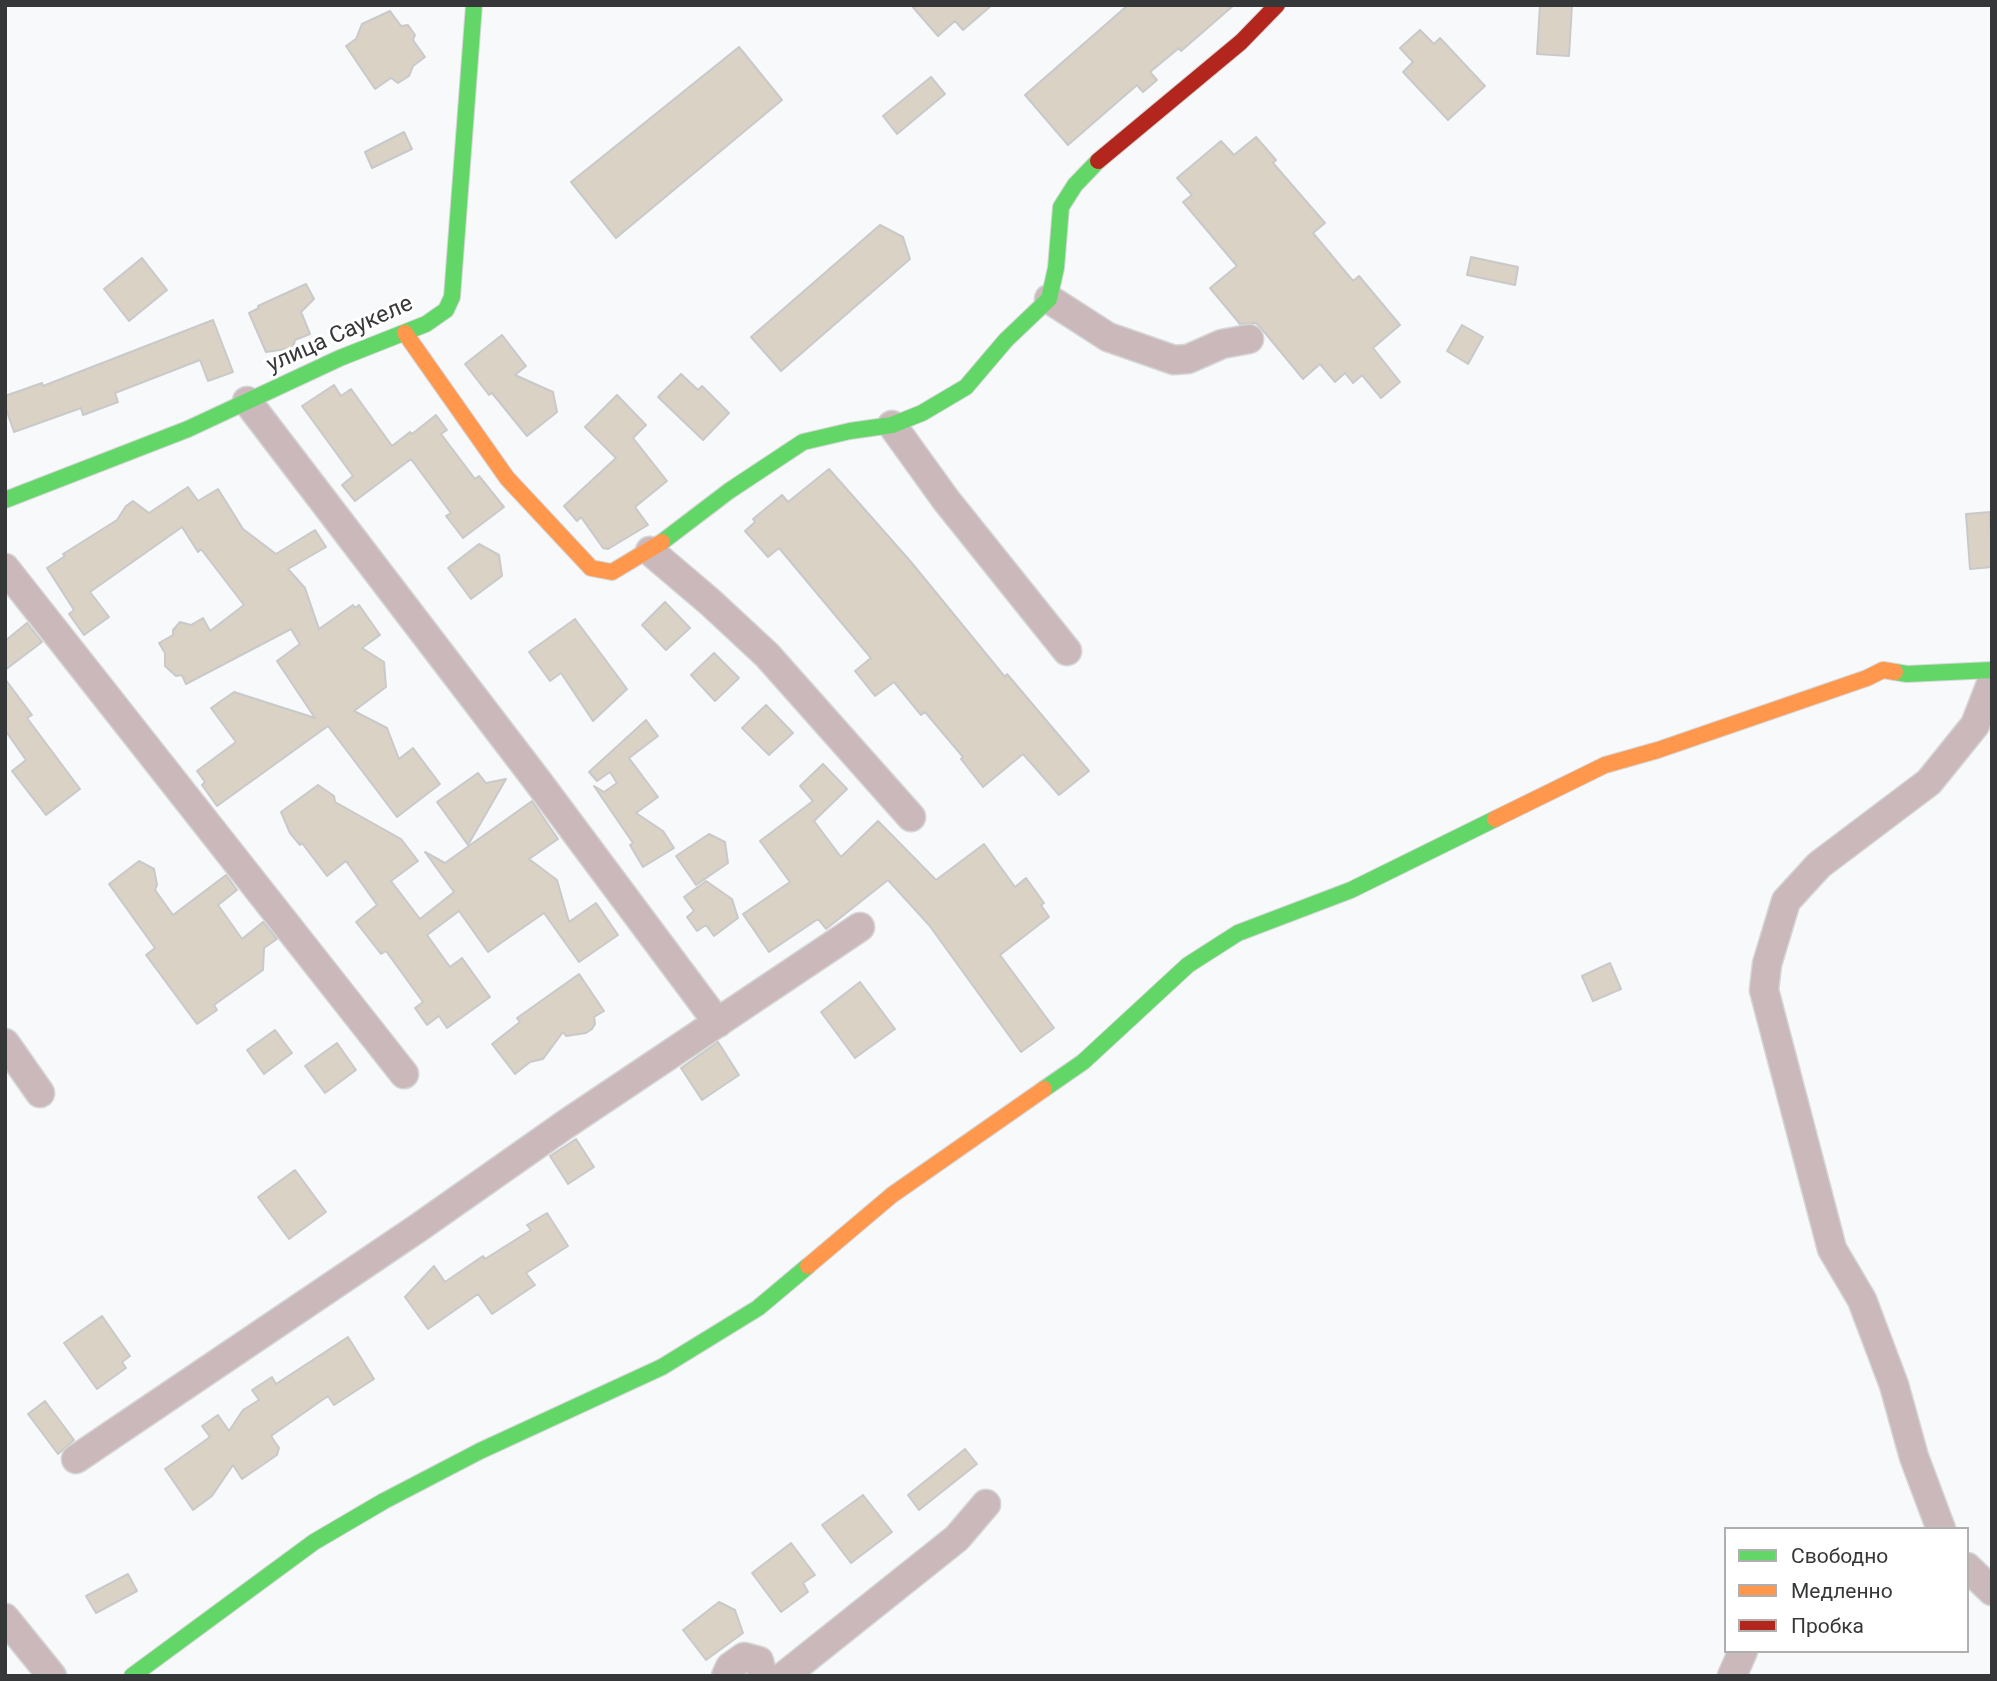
<!DOCTYPE html>
<html>
<head>
<meta charset="utf-8">
<style>
  body { margin:0 }
  #map { position:relative; width:1997px; height:1681px; overflow:hidden; background:#f7f9fb; font-family:Roboto,sans-serif }
  canvas { display:block }
  .frame { position:absolute; inset:0; border:7px solid #363738; pointer-events:none }
  .legend { position:absolute; left:1724px; top:1527px; width:245px; height:126px; box-sizing:border-box; background:#fff; border:2px solid #afafaf; margin:0; padding:9px 12px; list-style:none; font-size:21px; color:#363738 }
  .legend li { display:flex; align-items:center; gap:14px; height:35px }
  .legend b { width:35px; border:2px solid #afafaf }
</style>
</head>
<body>
<div id="map">
<canvas width="1997" height="1681"></canvas>
<div class="frame"></div>
<ul class="legend">
<li><b style="height:9px;background:#63d668"></b>Свободно</li>
<li><b style="height:9px;background:#ff974d"></b>Медленно</li>
<li><b style="height:9px;background:#b3261e"></b>Пробка</li>
</ul>
</div>
<script>
const ctx = document.querySelector('canvas').getContext('2d');
ctx.lineJoin = 'round';
function fill(path, color) { ctx.fillStyle = color; ctx.fill(path, 'evenodd'); }
const toPath = rows => new Path2D(rows.map(r => 'M' + r).join(''));
function stroke(path, color, width, dash) { ctx.strokeStyle = color; ctx.lineWidth = width; ctx.lineCap = dash ? 'butt' : 'round'; ctx.setLineDash(dash || []); ctx.stroke(path); }
function label(font, color, halo, rows, align = 'center') {
  ctx.font = font + ' Roboto,sans-serif'; ctx.lineWidth = 6; ctx.setLineDash([]); ctx.textBaseline = 'middle'; ctx.strokeStyle = halo; ctx.fillStyle = color; for (const [text, x, y, turn = 0] of rows) {
    ctx.save(); ctx.translate(x, y); ctx.rotate((+turn || 0) * Math.PI / 180); ctx.textAlign = isNaN(turn) ? turn : align; if (halo) ctx.strokeText(text, 0, 0); ctx.fillText(text, 0, 0); ctx.restore();
  }
}
const building = toPath([
  [911,5,992,5,963,30,955,21,938,36,911,5],
  [1128,5,1234,5,1181,51,1179,48,1150,72,1157,80,1143,92,1137,85,1068,145,1025,95,1128,5],
  [1540,5,1572,5,1569,56,1537,54,1540,5],
  [390,11,401,26,408,25,415,35,413,40,425,57,413,66,409,76,398,83,391,78,375,89,346,46,356,39,362,24,390,11],
  [1420,30,1434,44,1440,38,1485,86,1448,120,1403,72,1413,62,1400,48,1420,30],
  [739,47,782,100,616,238,571,182,739,47],
  [931,77,945,94,897,134,883,116,931,77],
  [404,132,412,149,372,168,365,152,404,132],
  [1256,137,1276,160,1273,163,1325,223,1313,233,1353,281,1359,276,1400,325,1373,348,1400,382,1381,398,1362,375,1353,383,1345,373,1335,382,1320,364,1303,379,1261,328,1256,323,1240,324,1210,288,1237,266,1183,202,1192,195,1177,178,1221,141,1234,155,1256,137],
  [880,225,903,237,910,259,781,371,751,337,880,225],
  [1471,257,1518,267,1515,285,1467,275,1471,257],
  [142,258,167,290,129,321,104,289,142,258],
  [306,284,314,299,301,312,310,334,295,340,293,348,266,352,249,313,259,308,258,306,306,284],
  [213,320,233,372,208,381,200,360,115,393,118,402,83,415,81,408,14,432,5,406,5,396,42,383,43,386,213,320],
  [1462,325,1483,337,1468,364,1447,351,1462,325],
  [502,335,526,366,515,375,553,392,557,412,527,436,492,393,489,395,465,364,502,335],
  [681,374,698,390,702,386,729,413,703,440,658,397,681,374],
  [334,385,341,396,351,389,392,446,410,432,412,434,436,415,447,430,441,434,475,479,479,476,504,507,463,538,446,516,451,513,411,459,355,501,342,485,353,476,302,406,334,385],
  [617,395,646,425,633,438,667,481,635,507,648,525,608,549,603,548,581,517,577,521,564,506,616,458,585,427,617,395],
  [829,469,911,562,1005,677,1007,674,1089,771,1059,795,1023,754,983,787,961,759,963,757,925,712,921,715,894,682,875,696,855,671,871,658,779,548,768,557,745,531,755,522,753,519,782,495,788,502,829,469],
  [188,487,198,501,218,489,243,529,276,554,315,530,326,547,288,569,305,588,319,629,353,605,355,608,359,605,380,635,362,648,384,662,386,687,354,711,387,728,399,759,413,748,440,784,397,817,328,726,217,806,202,785,205,782,197,771,236,742,211,708,234,692,315,718,277,661,300,644,291,629,186,684,182,675,176,676,165,666,165,653,159,643,173,635,173,630,180,622,191,625,203,618,210,631,244,605,201,549,198,552,182,527,90,592,109,617,84,635,69,614,74,610,47,568,65,556,63,554,117,520,126,506,133,501,149,513,188,487],
  [1990,512,1992,567,1970,569,1966,514,1990,512],
  [479,544,499,555,502,576,471,599,448,568,479,544],
  [665,602,690,628,666,650,642,625,665,602],
  [575,619,627,689,593,721,561,673,550,681,529,652,575,619],
  [27,623,42,642,5,670,5,641,27,623],
  [714,653,739,678,715,701,691,675,714,653],
  [5,679,32,715,27,718,80,789,46,815,12,771,26,760,5,730,5,679],
  [766,705,793,733,769,755,742,728,766,705],
  [646,720,658,736,629,758,658,797,636,813,663,831,674,848,643,867,630,845,633,843,594,786,604,792,617,783,610,772,597,781,589,772,646,720],
  [823,764,847,789,814,821,841,857,878,821,936,880,984,844,1015,887,1026,878,1044,903,1041,905,1049,917,1000,955,1054,1028,1021,1052,929,925,888,880,826,929,818,919,769,952,743,914,790,882,760,841,813,801,800,786,823,764],
  [478,773,486,783,506,779,468,845,437,802,478,773],
  [318,785,334,796,335,802,401,839,418,861,391,881,420,919,454,892,425,852,445,863,532,801,558,839,529,859,557,880,569,922,596,903,618,935,579,962,544,913,488,952,459,911,427,935,450,967,462,958,490,997,447,1028,439,1016,427,1025,415,1008,423,1002,386,951,381,954,356,922,377,905,346,861,327,876,302,843,300,845,290,833,281,812,318,785],
  [709,834,725,842,728,863,696,885,676,856,709,834],
  [139,861,154,869,157,885,155,890,173,915,226,875,237,890,218,905,242,939,263,922,277,939,264,948,263,970,214,1005,217,1010,197,1024,146,955,155,948,109,884,139,861],
  [706,881,732,899,738,918,714,936,706,925,697,931,687,917,694,911,684,897,706,881],
  [1610,963,1621,989,1593,1001,1582,976,1610,963],
  [579,974,604,1011,594,1017,595,1024,592,1029,586,1033,566,1036,563,1032,543,1059,530,1062,515,1074,492,1044,520,1022,517,1018,579,974],
  [860,982,895,1029,855,1058,821,1012,860,982],
  [275,1030,292,1053,264,1074,247,1050,275,1030],
  [718,1042,739,1075,702,1100,681,1068,718,1042],
  [337,1043,356,1070,325,1093,305,1066,337,1043],
  [576,1139,594,1167,568,1184,550,1156,576,1139],
  [295,1170,326,1212,289,1239,258,1197,295,1170],
  [547,1213,568,1246,526,1273,535,1285,492,1314,478,1294,428,1329,405,1297,434,1266,445,1282,483,1256,485,1259,531,1230,527,1225,547,1213],
  [102,1316,130,1356,122,1362,126,1368,97,1389,64,1343,102,1316],
  [348,1337,374,1379,334,1405,328,1396,271,1436,279,1448,277,1455,242,1479,233,1465,212,1496,193,1510,165,1469,210,1437,202,1426,218,1415,229,1431,243,1410,259,1400,252,1390,272,1377,276,1384,348,1337],
  [45,1401,74,1440,58,1454,28,1414,45,1401],
  [965,1449,977,1464,919,1510,908,1495,965,1449],
  [863,1495,892,1532,851,1563,822,1525,863,1495],
  [791,1543,815,1575,803,1583,808,1592,781,1612,752,1573,791,1543],
  [128,1574,137,1591,96,1613,86,1596,128,1574],
  [719,1602,735,1610,743,1633,706,1660,683,1630,719,1602]
]);
const street = toPath([
  [1049,299,1108,337,1174,360,1188,359,1222,344,1249,339],
  [247,401,536,779,718,1023],
  [892,425,946,500,1067,651],
  [650,551,710,602,767,655,911,817],
  [5,568,404,1074],
  [5,1043,40,1093],
  [76,1459,418,1228,566,1124,860,927],
  [1941,1529,1914,1457,1894,1385,1862,1300,1832,1249,1764,990,1767,964,1786,901,1819,865,1929,782,1975,725,1992,681],
  [1967,1567,1992,1591],
  [5,1618,52,1676],
  [726,1676,730,1667,744,1657,759,1661,763,1676],
  [784,1676,957,1538,986,1504],
  [1732,1676,1743,1651]
]);
const fast = toPath([
  [5,500,188,429,340,358,426,324,446,310,452,297,474,5],
  [662,542,729,491,803,442,850,431,892,425,922,413,966,387,1006,340,1049,299,1056,268,1061,207,1075,185,1098,161],
  [1895,672,1907,674,1992,670],
  [1044,1089,1083,1062,1188,965,1238,933,1351,890,1495,819],
  [132,1676,314,1542,384,1501,480,1451,662,1367,758,1308,808,1266]
]);
const slow = toPath([
  [405,333,507,478,591,568,612,572,662,542],
  [1495,819,1605,765,1658,750,1867,678,1883,670,1895,672],
  [808,1266,892,1195,1044,1089]
]);
const jam = toPath([
  [1098,161,1241,42,1277,5]
]);
const streetNames = [
  ["улица Саукеле",340,335,-24]
];
fill(building, '#dad2c5');
stroke(building, '#c9c9ca', 2);
stroke(street, '#d5d6d7', 31);
stroke(fast, '#d5d6d7', 18);
stroke(slow, '#d5d6d7', 18);
stroke(jam, '#d5d6d7', 18);
stroke(street, '#cab8ba', 28);
stroke(fast, '#63d668', 16);
stroke(slow, '#ff974d', 16);
stroke(jam, '#b3261e', 16);
label('23px', '#363738', '#fff', streetNames);
</script>
</body>
</html>
